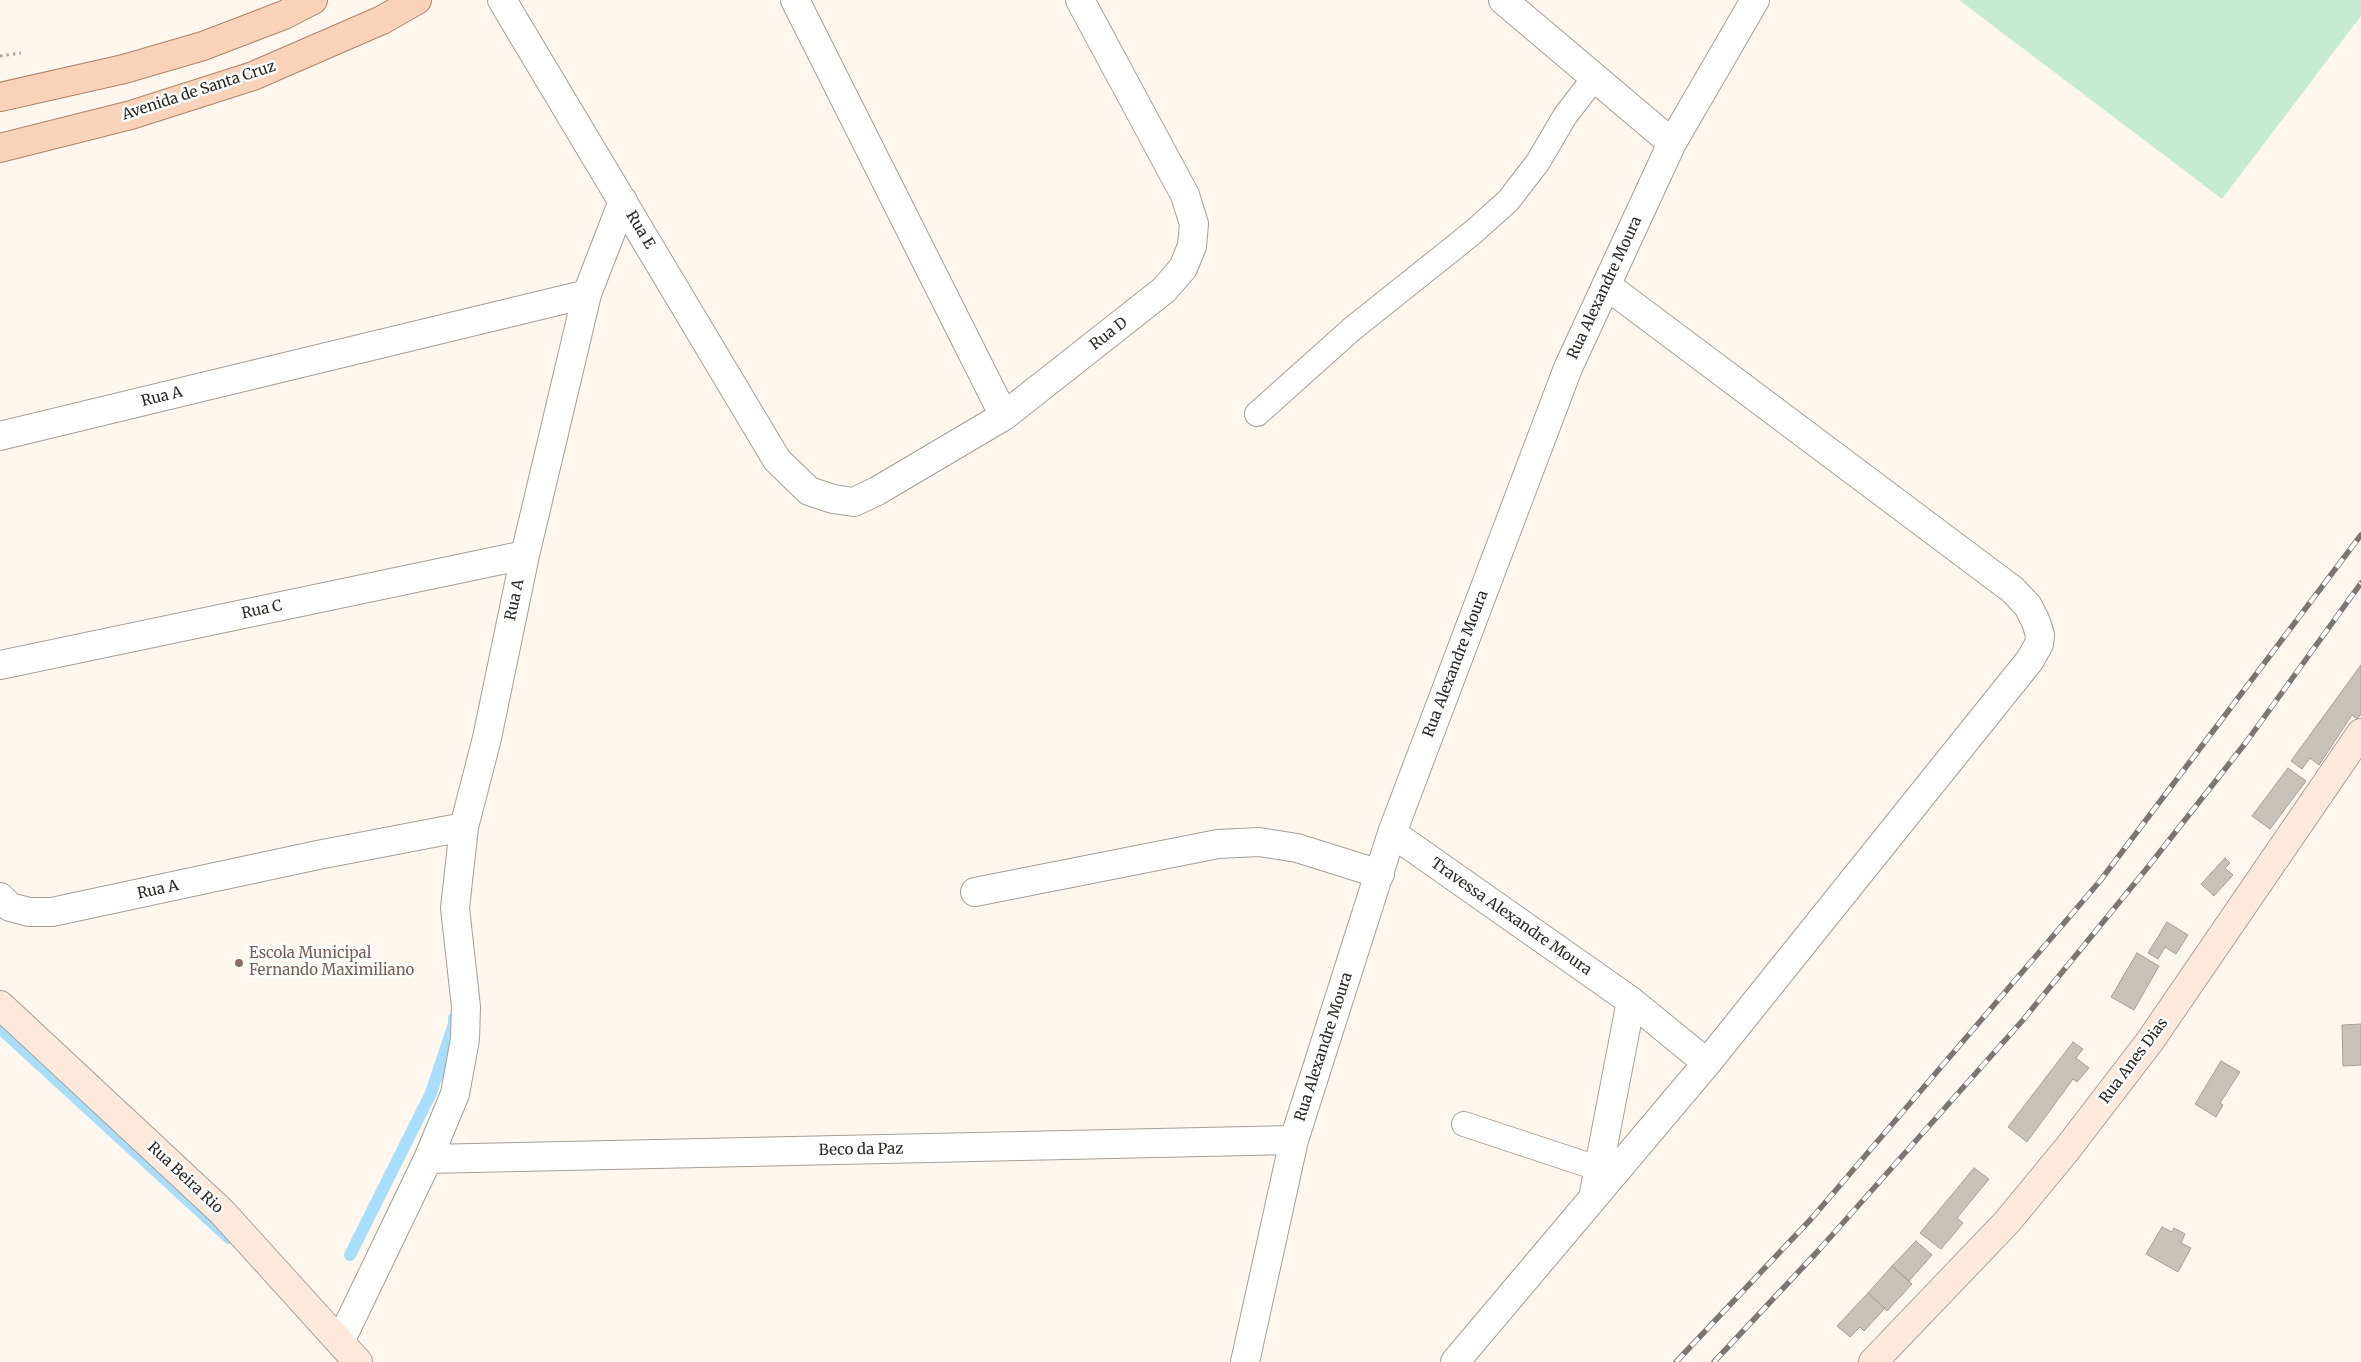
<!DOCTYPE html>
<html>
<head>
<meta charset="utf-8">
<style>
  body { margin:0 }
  canvas { display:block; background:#fff7ee }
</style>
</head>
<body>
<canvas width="2361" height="1362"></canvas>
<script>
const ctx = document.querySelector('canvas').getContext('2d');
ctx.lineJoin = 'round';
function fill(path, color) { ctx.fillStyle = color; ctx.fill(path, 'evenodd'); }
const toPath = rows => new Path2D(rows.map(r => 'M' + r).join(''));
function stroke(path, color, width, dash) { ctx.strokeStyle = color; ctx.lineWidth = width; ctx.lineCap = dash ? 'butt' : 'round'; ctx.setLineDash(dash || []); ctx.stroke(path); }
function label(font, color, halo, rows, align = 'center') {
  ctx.font = font + ' Merriweather,serif'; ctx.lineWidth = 5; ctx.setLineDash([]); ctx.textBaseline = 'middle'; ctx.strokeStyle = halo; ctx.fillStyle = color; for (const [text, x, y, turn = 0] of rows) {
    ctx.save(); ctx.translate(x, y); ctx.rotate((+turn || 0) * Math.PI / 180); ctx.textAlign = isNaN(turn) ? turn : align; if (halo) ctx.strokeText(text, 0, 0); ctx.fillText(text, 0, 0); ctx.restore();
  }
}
const green = toPath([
  [1959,0,2361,0,2361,16,2222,199]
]);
const stream = toPath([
  [0,1028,229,1238],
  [350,1255,431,1093,454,1024,454,1018]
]);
const building = toPath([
  [2361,665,2361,714,2357,719,2352,715,2319,765,2310,758,2302,769,2291,761,2361,665],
  [2288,768,2306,781,2270,829,2252,816,2288,768],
  [2225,858,2230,863,2225,868,2233,875,2214,896,2201,884,2225,858],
  [2167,922,2188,935,2176,954,2165,947,2158,959,2148,953,2167,922],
  [2137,953,2159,966,2134,1010,2111,997,2137,953],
  [2361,1024,2361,1065,2343,1066,2342,1025,2361,1024],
  [2073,1042,2083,1049,2076,1058,2089,1068,2077,1082,2073,1079,2027,1142,2008,1127,2073,1042],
  [2221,1061,2240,1072,2220,1103,2223,1105,2216,1117,2195,1104,2221,1061],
  [1974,1168,1989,1179,1957,1218,1963,1223,1941,1249,1920,1233,1974,1168],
  [2162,1227,2172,1232,2174,1228,2185,1234,2181,1243,2191,1248,2178,1272,2146,1254,2162,1227],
  [1916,1241,1932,1255,1909,1281,1892,1266,1916,1241],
  [1892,1266,1912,1284,1887,1311,1868,1293,1892,1266],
  [1868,1293,1885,1308,1864,1331,1860,1327,1850,1337,1837,1326,1868,1293]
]);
const path = toPath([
  [0,56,21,53]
]);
const lane = toPath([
  [1257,414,1352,329,1471,234,1508,201,1538,162,1565,116,1595,77],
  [1464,1124,1597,1168]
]);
const street = toPath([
  [502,0,777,460,809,491,833,499,854,502,877,491,1004,416,1164,290,1183,268,1192,246,1194,224,1185,195,1080,0],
  [795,0,1004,416],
  [1503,0,1672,143],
  [0,436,587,294],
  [0,665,525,555],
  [1392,833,1631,1001,1707,1063],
  [975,892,1218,844,1259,842,1297,848,1380,874],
  [0,897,10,907,29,912,52,912,318,855,464,827],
  [428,1159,1294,1140],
  [1593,1198,1631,1001],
  [340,1342,428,1159,455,1094,465,1039,466,1007,455,908,464,827,487,738,525,555,587,294,623,201],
  [1245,1362,1294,1140,1392,833,1568,368,1672,143,1755,0],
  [1455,1362,1707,1063,2030,660,2039,644,2040,635,2036,622,2028,606,2013,590,1606,285]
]);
const secondary = toPath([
  [0,1005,222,1212,358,1362],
  [1873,1362,2007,1222,2068,1148,2150,1041,2361,733]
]);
const primary = toPath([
  [0,97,124,69,203,46,284,15,313,0],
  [0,148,131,115,253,76,382,20,417,0]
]);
const rail = toPath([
  [1676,1362,1812,1218,2100,881,2361,535],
  [1714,1362,1818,1251,2023,1020,2148,867,2247,741,2361,583]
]);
const markers = [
  [239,963,5,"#8d6e63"]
];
const streetNames = [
  ["Avenida de Santa Cruz",199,91,-18],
  ["Rua E",640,230,59],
  ["Rua Alexandre Moura",1605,288,-65],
  ["Rua D",1109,334,-38],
  ["Rua A",162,397,-14],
  ["Rua A",515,600,-78],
  ["Rua C",262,610,-12],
  ["Rua Alexandre Moura",1456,664,-69],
  ["Rua A",158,890,-12],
  ["Travessa Alexandre Moura",1511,917,35],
  ["Rua Alexandre Moura",1324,1047,-72],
  ["Rua Anes Dias",2134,1061,-53],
  ["Beco da Paz",861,1150,-1],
  ["Rua Beira Rio",185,1178,43]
];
const educationNames = [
  ["Escola Municipal",249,954],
  ["Fernando Maximiliano",249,971]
];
fill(green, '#c5ebd3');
stroke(stream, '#a8defb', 12);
fill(building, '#c8c1b9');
stroke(building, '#a69f97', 1);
stroke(lane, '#a59e96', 26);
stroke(street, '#a59e96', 30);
stroke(secondary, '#a59e96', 30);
stroke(primary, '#ae8467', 30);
stroke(path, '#ada7a1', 3, [2.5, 4]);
stroke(lane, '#fff', 24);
stroke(street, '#fff', 28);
stroke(secondary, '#fce9dc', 28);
stroke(primary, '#f9d3b9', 28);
stroke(rail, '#7b7671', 5.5);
stroke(rail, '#fff', 4, [11]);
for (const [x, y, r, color] of markers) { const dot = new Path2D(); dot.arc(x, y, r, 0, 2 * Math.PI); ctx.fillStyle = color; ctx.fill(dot); stroke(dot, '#fff', 2); }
label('15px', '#2b2825', '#fff', streetNames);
label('15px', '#785e54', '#fff', educationNames, 'left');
</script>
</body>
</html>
